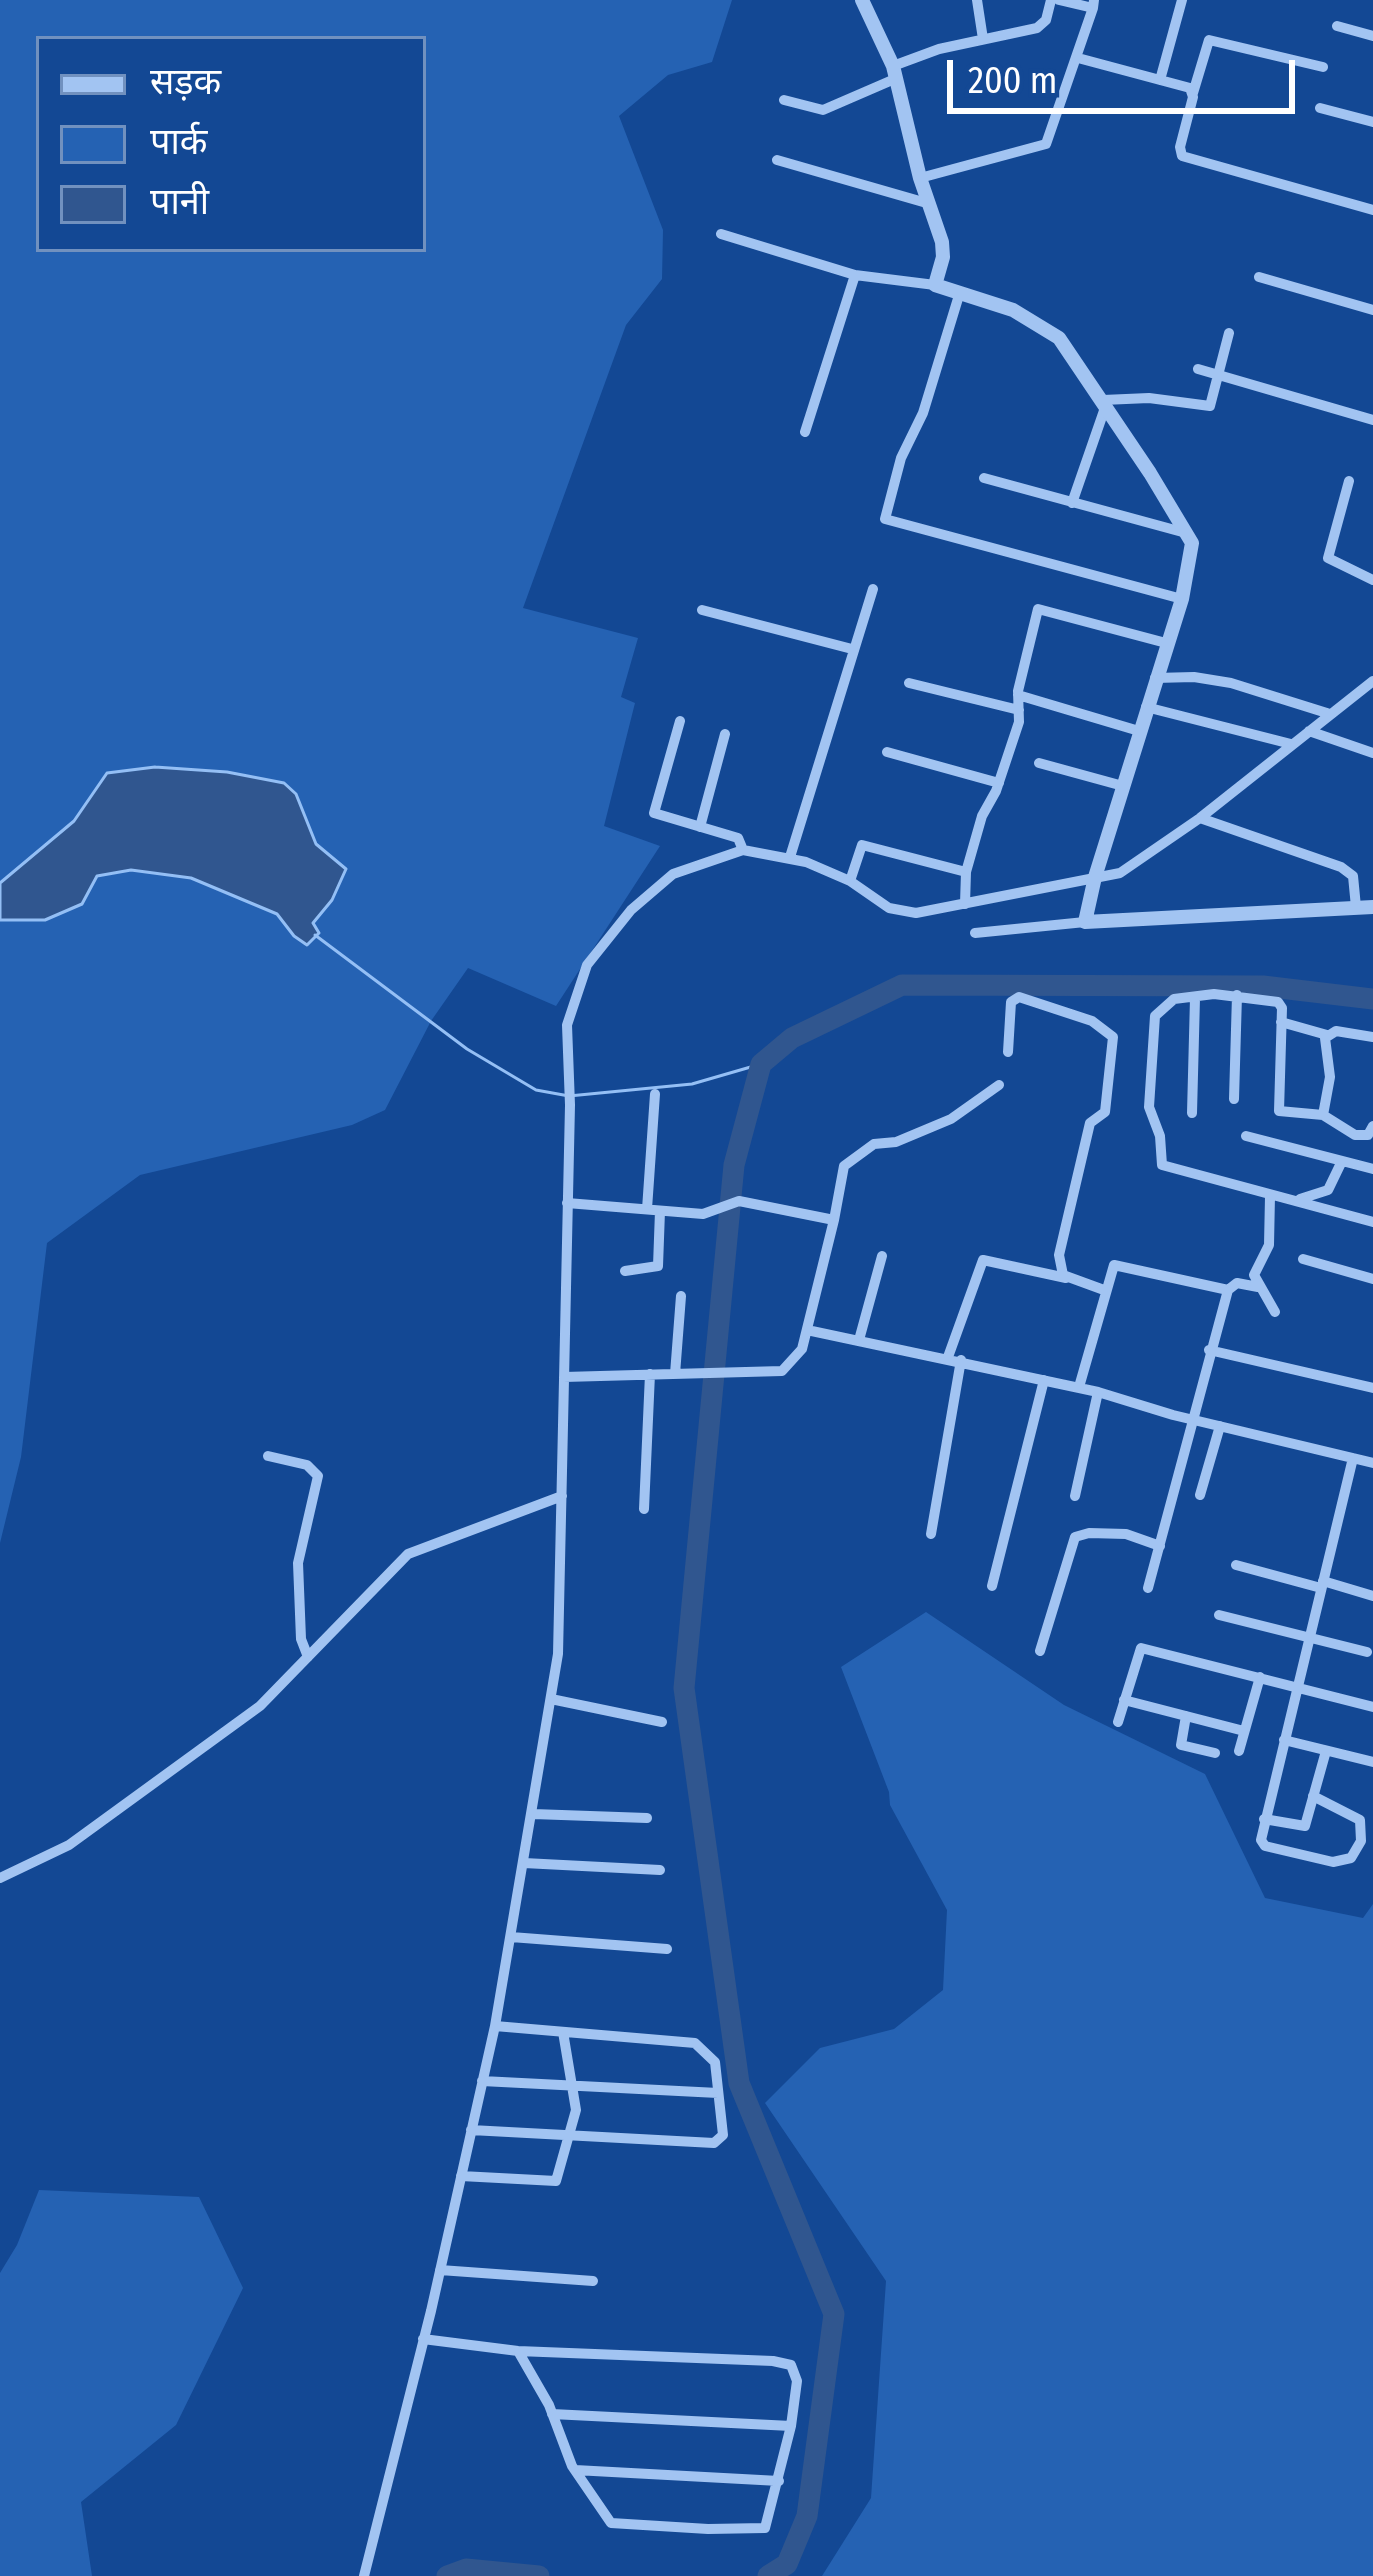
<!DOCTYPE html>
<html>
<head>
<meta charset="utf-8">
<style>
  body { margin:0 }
  #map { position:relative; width:1373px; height:2576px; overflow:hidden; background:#134894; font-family:"Fira Sans Condensed","Noto Sans Devanagari",sans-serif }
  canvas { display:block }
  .legend { position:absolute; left:36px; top:36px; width:390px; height:216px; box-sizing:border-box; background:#134894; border:3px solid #7191bf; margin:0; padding:15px 21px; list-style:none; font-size:36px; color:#fff }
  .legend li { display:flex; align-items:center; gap:24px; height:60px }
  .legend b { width:60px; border:3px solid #7191bf }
  .scale { position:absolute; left:947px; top:60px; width:348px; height:54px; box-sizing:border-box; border:6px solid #fff; border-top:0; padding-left:15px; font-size:36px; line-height:42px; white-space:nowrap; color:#fff; -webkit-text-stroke:9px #134894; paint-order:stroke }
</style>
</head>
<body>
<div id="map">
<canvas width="1373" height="2576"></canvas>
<ul class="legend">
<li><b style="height:15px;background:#a2c4f2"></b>सड़क</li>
<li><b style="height:33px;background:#2562b3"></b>पार्क</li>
<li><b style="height:33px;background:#30568f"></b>पानी</li>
</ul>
<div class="scale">200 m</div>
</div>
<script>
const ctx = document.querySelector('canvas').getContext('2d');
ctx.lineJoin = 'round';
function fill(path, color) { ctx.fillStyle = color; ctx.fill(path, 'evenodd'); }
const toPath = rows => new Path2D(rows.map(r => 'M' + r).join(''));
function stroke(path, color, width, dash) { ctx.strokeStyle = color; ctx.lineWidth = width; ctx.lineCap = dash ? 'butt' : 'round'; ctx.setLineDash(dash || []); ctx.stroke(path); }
const green = toPath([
  [0,0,732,0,712,62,668,75,619,116,663,230,662,279,626,325,523,608,638,638,621,697,635,703,604,826,660,846,556,1006,468,968,431,1021,385,1110,352,1125,140,1175,47,1243,21,1457,0,1543],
  [39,39,423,39,423,249,39,249],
  [926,1612,1064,1705,1205,1774,1265,1898,1363,1918,1373,1904,1373,2576,822,2576,871,2498,886,2281,765,2103,820,2048,894,2029,943,1990,947,1910,890,1805,889,1792,841,1667],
  [39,2190,199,2197,243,2288,176,2425,81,2502,92,2576,0,2576,0,2273,17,2245]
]);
const water = toPath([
  [155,767,227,772,284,783,296,794,316,844,346,869,332,900,313,923,319,933,307,945,294,936,277,914,191,878,131,870,97,876,82,904,45,920,0,920,0,883,74,821,107,773,155,767]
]);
const stream = toPath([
  [315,935,467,1049,536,1090,569,1096,692,1084,761,1064]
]);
const river = toPath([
  [447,2576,466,2569,539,2576],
  [768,2576,787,2564,807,2516,834,2314,739,2083,684,1688,734,1165,761,1064,792,1038,902,985,1263,986,1373,999]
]);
const minor = toPath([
  [977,0,983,39],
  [1059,0,1093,8,1094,0],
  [1337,26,1373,36],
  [1078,58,1190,88,1193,97,1180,147,1182,156,1373,210],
  [893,66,939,49,1037,28,1046,20,1051,0],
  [1160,80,1182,0],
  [1193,93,1209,40,1323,67],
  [784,100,823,110,897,78],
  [1320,108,1373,122],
  [777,160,930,204],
  [920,178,1046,144,1093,8],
  [721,234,855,275],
  [1259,277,1373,310],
  [960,292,923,413,901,458,885,519,1182,599],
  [1198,369,1373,420],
  [1103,400,1149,398,1210,406,1229,333],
  [805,432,855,275,935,285],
  [984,478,1186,533],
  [1349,481,1328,558,1373,580],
  [1072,503,1106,405],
  [702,610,852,649],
  [1155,678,1194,677,1231,683,1330,714],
  [909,683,1019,710],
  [1018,695,1139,731],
  [1146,707,1291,744],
  [680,721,654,813,738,838,743,850],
  [1309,731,1373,753],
  [887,752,999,783],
  [1039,763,1123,786],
  [1200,818,1341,867,1353,876,1356,907],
  [700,827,725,734],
  [790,857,873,589],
  [850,881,862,845,966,872],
  [965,904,966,872,982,816,996,791,1019,722,1018,691,1038,609,1166,643],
  [975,933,1085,922],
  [1281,1022,1327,1035],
  [1008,1052,1011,1002,1019,997,1092,1021,1113,1037,1105,1112,1090,1123,1059,1255,1063,1275,1104,1290],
  [1234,1099,1237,995],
  [1192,1113,1195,998],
  [1323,1115,1330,1077,1325,1038,1336,1031,1373,1037],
  [1373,1126,1368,1135,1355,1135,1323,1115,1279,1111,1282,1008,1278,1002,1214,994,1174,999,1155,1016,1149,1107,1160,1136,1162,1165,1373,1222],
  [1246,1136,1373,1169],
  [1270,1196,1269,1245,1254,1275,1275,1312],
  [1300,1199,1328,1190,1342,1161],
  [647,1209,655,1094],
  [834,1220,844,1166,874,1144,896,1142,951,1119,999,1085],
  [1303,1259,1373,1279],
  [625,1271,658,1266,660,1211],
  [807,1330,1098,1392,1173,1415,1373,1463],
  [859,1340,882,1256],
  [1209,1350,1373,1388],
  [948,1357,983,1260,1066,1278],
  [675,1374,681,1296],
  [564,1377,782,1371,802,1349,834,1220,739,1201,703,1214,567,1203],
  [1079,1387,1114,1265,1228,1290],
  [268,1456,307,1465,318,1476,298,1563,301,1639,308,1657],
  [1200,1495,1220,1426],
  [1075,1496,1098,1392],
  [644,1509,650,1374],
  [931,1534,961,1360],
  [1236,1565,1321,1588],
  [1323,1581,1373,1596],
  [992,1586,1044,1380],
  [1148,1588,1228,1290,1237,1283,1258,1287],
  [1219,1615,1367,1652],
  [1040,1651,1075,1537,1089,1533,1126,1534,1160,1546],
  [551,1699,662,1722],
  [1124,1700,1244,1731],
  [1186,1716,1181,1745,1215,1753],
  [1118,1722,1141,1648,1373,1707],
  [1284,1740,1373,1762],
  [1239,1751,1260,1677],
  [1313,1796,1360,1820,1361,1841,1351,1858,1333,1862,1265,1846,1261,1840,1353,1458],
  [533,1814,647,1818],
  [1264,1819,1305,1826,1326,1751],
  [524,1863,660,1870],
  [0,1878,69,1845,260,1706,408,1554,562,1496],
  [511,1937,667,1949],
  [482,2081,718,2093],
  [471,2130,714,2143,723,2135,715,2062,695,2043,495,2026],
  [461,2176,556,2181,576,2110,563,2032],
  [440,2270,593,2281],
  [423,2339,518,2351,773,2361,791,2365,797,2381,791,2426,765,2528,708,2529,611,2523,572,2466,549,2405,518,2351],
  [552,2414,791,2426],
  [575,2470,779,2481],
  [364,2576,431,2311,495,2026,558,1654,570,1105,567,1025,587,965,631,910,673,874,743,850,806,862,850,881,889,908,916,913,1120,873,1200,818,1373,681]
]);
const tertiary = toPath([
  [862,0,893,66,920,178,942,242,943,257,935,285,1013,310,1059,338,1150,473,1192,543,1182,599,1095,877,1085,922,1373,907]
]);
fill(green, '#2562b3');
fill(water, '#30568f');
stroke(water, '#94bff5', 3);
stroke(stream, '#94bff5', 3);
stroke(river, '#30568f', 21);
stroke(minor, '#a2c4f2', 10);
stroke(tertiary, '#a2c4f2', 14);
</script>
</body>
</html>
